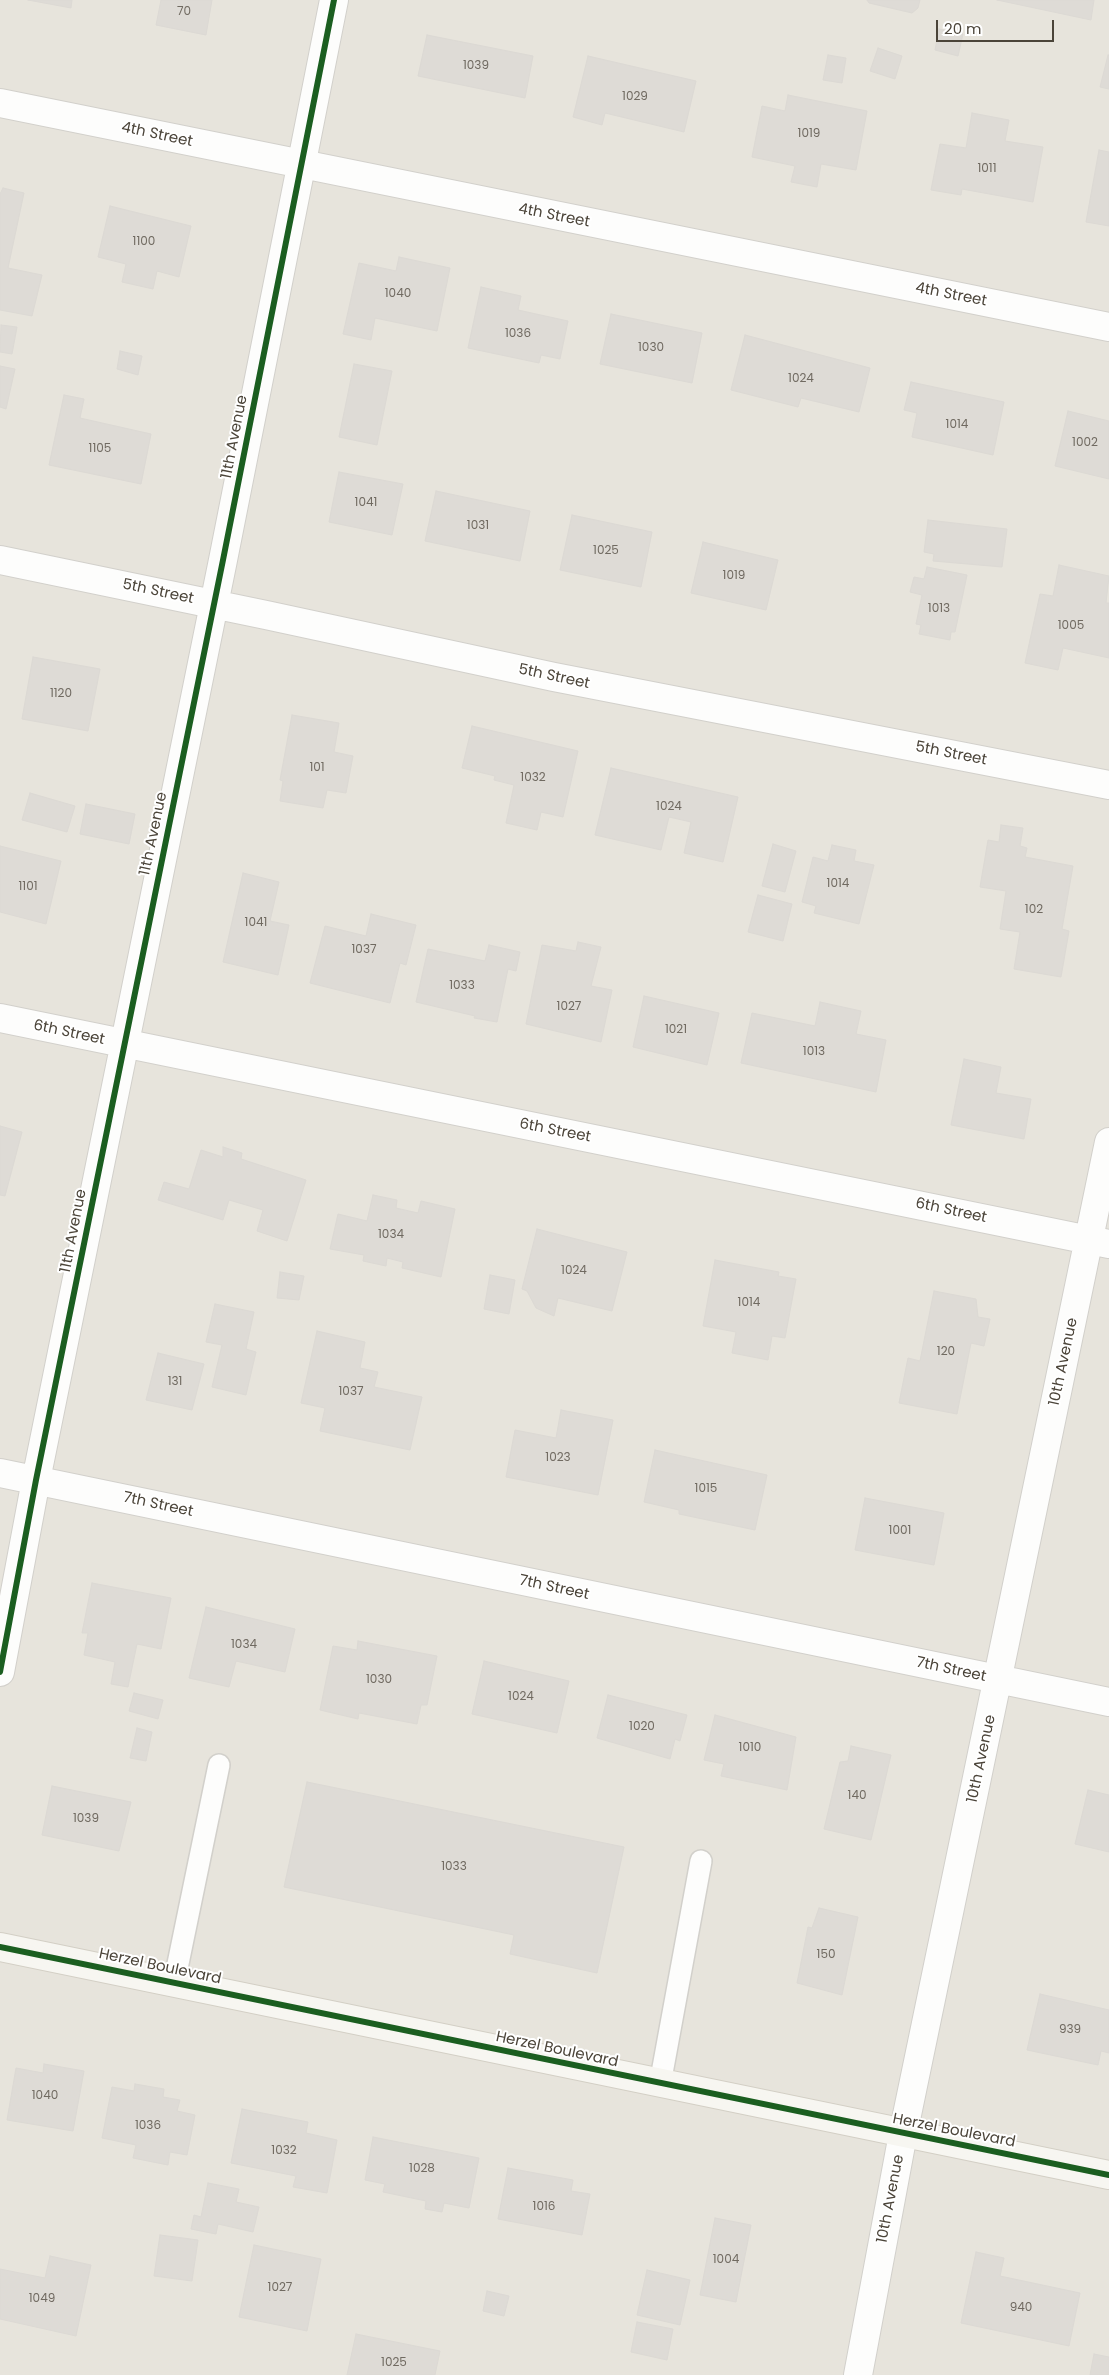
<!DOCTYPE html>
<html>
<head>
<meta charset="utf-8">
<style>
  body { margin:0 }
  #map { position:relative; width:1109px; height:2375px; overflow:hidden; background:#f4f2ee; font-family:Poppins,sans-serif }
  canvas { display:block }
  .scale { position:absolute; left:936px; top:20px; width:118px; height:22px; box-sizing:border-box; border:2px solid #4b4439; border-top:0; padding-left:6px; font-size:15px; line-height:18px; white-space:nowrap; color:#4b4439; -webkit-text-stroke:4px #fff; paint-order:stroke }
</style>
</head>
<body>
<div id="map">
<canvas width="1109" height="2375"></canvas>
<div class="scale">20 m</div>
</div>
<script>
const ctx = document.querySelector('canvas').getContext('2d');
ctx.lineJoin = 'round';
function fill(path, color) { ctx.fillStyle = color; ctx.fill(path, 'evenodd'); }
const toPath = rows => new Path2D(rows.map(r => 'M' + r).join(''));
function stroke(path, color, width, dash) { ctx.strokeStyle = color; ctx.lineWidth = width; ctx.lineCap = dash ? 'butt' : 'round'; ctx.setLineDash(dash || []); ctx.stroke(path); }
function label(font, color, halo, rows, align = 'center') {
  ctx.font = font + ' Poppins,sans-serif'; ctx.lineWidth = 4; ctx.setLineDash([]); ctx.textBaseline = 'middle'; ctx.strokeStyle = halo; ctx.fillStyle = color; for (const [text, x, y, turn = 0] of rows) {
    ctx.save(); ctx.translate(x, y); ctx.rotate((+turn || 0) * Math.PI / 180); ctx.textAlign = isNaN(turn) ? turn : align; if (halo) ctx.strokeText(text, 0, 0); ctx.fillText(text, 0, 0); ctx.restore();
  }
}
const residential = toPath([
  [0,0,1109,0,1109,2375,0,2375]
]);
const building = toPath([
  [28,0,72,0,71,8,28,0],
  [161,0,212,0,206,35,156,25,161,0],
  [867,0,920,0,918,8,912,13,869,3,867,0],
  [997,0,1094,0,1091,20,997,0],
  [939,29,963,34,958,56,935,50,939,29],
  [427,35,533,56,525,98,418,76,427,35],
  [878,48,902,56,895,79,870,71,878,48],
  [828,55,846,58,842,83,823,80,828,55],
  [1108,55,1109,55,1109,89,1100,87,1108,55],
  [588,56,696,81,684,132,605,113,602,125,573,117,588,56],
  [788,95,867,111,856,170,821,164,817,187,791,182,795,166,752,157,762,106,785,111,788,95],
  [972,113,1009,120,1005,141,1043,147,1033,202,962,189,961,195,931,190,940,144,966,148,972,113],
  [1099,150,1109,152,1109,226,1086,222,1099,150],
  [3,188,24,193,8,268,42,275,32,316,0,310,0,194,3,188],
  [110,206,191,226,179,277,157,271,153,289,122,282,126,264,98,257,110,206],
  [399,257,450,268,437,331,375,318,371,340,343,334,359,263,396,271,399,257],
  [481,287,521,296,518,310,568,321,560,359,541,355,539,363,468,348,481,287],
  [611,314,702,333,692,383,600,364,611,314],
  [1,325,17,327,12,354,0,352,1,325],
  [745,335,870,368,859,412,801,398,798,407,731,390,745,335],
  [120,351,142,356,138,375,117,369,120,351],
  [354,364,392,371,377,445,339,437,354,364],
  [0,366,15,369,6,409,0,407,0,366],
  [911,382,1004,402,993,455,912,437,917,413,904,410,911,382],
  [64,395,84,399,80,418,151,434,141,484,49,465,64,395],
  [1068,411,1109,421,1109,479,1055,466,1068,411],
  [339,472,403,484,392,535,329,522,339,472],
  [436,491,530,511,520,561,425,541,436,491],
  [572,515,652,532,641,587,560,570,572,515],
  [928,520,1007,529,1002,567,933,561,934,554,924,552,928,520],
  [703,542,778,560,766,610,691,593,703,542],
  [1059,565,1109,576,1106,603,1109,603,1109,658,1063,648,1058,670,1025,663,1040,594,1053,596,1059,565],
  [927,567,967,575,955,632,951,632,950,640,919,634,921,625,916,624,922,595,910,592,914,577,924,579,927,567],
  [33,657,100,669,88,731,22,719,33,657],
  [292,715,339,723,334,752,353,756,346,793,327,790,323,808,280,801,283,781,280,780,292,715],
  [472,726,578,751,563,817,541,812,537,830,506,823,514,785,494,780,495,776,462,768,472,726],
  [611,768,738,797,723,862,684,853,691,822,669,817,661,850,595,835,611,768],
  [30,793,75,806,67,832,22,820,30,793],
  [86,804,135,814,129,844,80,834,86,804],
  [1001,825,1023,828,1020,846,1027,848,1025,857,1073,866,1062,929,1069,931,1061,977,1014,969,1020,932,1000,929,1006,891,980,887,988,840,999,842,1001,825],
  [773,844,796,851,785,892,762,886,773,844],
  [832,845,856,850,854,861,874,865,859,924,814,913,816,906,802,902,813,857,828,861,832,845],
  [0,846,61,861,46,924,0,912,0,846],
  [243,873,279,882,270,921,289,925,278,975,223,962,243,873],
  [758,895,792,904,783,941,748,932,758,895],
  [371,914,416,925,406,965,400,963,390,1003,310,983,325,926,366,936,371,914],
  [578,942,601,947,591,986,612,990,601,1042,526,1024,542,945,576,951,578,942],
  [489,945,520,952,516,971,508,969,497,1022,474,1018,475,1016,416,1002,428,949,485,961,489,945],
  [644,996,719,1013,707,1065,633,1047,644,996],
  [820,1002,861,1011,856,1034,886,1040,876,1092,741,1063,752,1013,815,1026,820,1002],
  [964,1059,1001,1067,996,1093,1031,1099,1024,1139,951,1125,964,1059],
  [0,1126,22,1132,5,1196,0,1195,0,1126],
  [223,1147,242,1153,241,1159,306,1180,287,1241,257,1231,263,1210,229,1200,223,1220,158,1200,164,1182,189,1189,201,1150,223,1157,223,1147],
  [373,1195,397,1200,396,1208,418,1213,421,1201,455,1209,441,1277,402,1268,403,1262,387,1258,386,1266,363,1261,364,1255,330,1249,338,1214,367,1221,373,1195],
  [537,1229,627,1252,612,1311,558,1298,554,1316,536,1308,527,1291,522,1289,537,1229],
  [715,1260,779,1272,778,1276,796,1279,785,1338,772,1336,768,1360,732,1353,736,1332,703,1326,715,1260],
  [280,1272,304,1276,299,1300,277,1298,280,1272],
  [490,1275,515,1280,509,1314,484,1309,490,1275],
  [934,1291,976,1299,978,1317,990,1319,984,1346,971,1343,957,1414,899,1403,908,1358,920,1361,934,1291],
  [215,1304,254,1312,246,1349,256,1352,246,1395,212,1387,222,1345,206,1342,215,1304],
  [317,1331,365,1342,360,1368,378,1372,374,1387,422,1397,410,1450,320,1431,325,1408,301,1403,317,1331],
  [158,1353,204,1364,192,1410,146,1400,158,1353],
  [561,1410,613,1420,598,1495,506,1477,515,1430,556,1438,561,1410],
  [655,1450,767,1475,755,1530,679,1514,679,1510,644,1502,655,1450],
  [865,1498,944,1513,934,1565,855,1550,865,1498],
  [92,1583,171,1598,161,1649,137,1644,128,1687,111,1684,115,1662,84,1655,88,1633,82,1633,92,1583],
  [206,1607,295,1629,285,1672,236,1661,229,1687,189,1678,206,1607],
  [358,1641,437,1656,427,1705,421,1705,417,1724,359,1713,358,1719,320,1710,333,1646,357,1650,358,1641],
  [484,1661,569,1681,557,1733,472,1714,484,1661],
  [134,1693,163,1700,158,1719,129,1711,134,1693],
  [608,1695,687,1715,680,1741,675,1739,670,1759,597,1738,608,1695],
  [715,1715,796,1737,787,1790,721,1776,724,1764,704,1760,715,1715],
  [137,1728,152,1732,146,1761,130,1758,137,1728],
  [851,1746,891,1755,871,1840,824,1829,840,1762,848,1761,851,1746],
  [307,1782,624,1847,597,1973,510,1954,514,1935,284,1887,307,1782],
  [52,1786,131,1802,119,1851,42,1835,52,1786],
  [1088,1790,1109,1795,1109,1852,1075,1844,1088,1790],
  [819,1908,858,1917,842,1995,797,1983,808,1927,812,1928,819,1908],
  [1040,1994,1109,2010,1109,2053,1101,2051,1098,2065,1027,2050,1040,1994],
  [44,2064,84,2071,73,2131,7,2120,16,2068,43,2073,44,2064],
  [135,2084,164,2089,163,2097,180,2100,177,2111,195,2115,187,2155,170,2152,168,2165,133,2158,136,2145,102,2138,112,2087,134,2091,135,2084],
  [242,2109,308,2122,306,2133,337,2140,327,2193,293,2187,296,2176,231,2163,242,2109],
  [373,2137,479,2158,469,2208,444,2203,442,2212,425,2209,426,2201,383,2192,385,2184,365,2180,373,2137],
  [508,2168,573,2180,571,2191,590,2194,582,2235,498,2219,508,2168],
  [208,2183,239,2189,236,2202,259,2207,253,2232,218,2224,216,2234,191,2229,194,2215,201,2217,208,2183],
  [715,2218,751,2225,736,2302,700,2295,715,2218],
  [160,2235,198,2240,192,2281,154,2276,160,2235],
  [254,2245,321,2259,307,2331,239,2317,254,2245],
  [976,2252,1004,2258,1000,2276,1080,2293,1069,2346,961,2323,976,2252],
  [50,2256,91,2265,76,2336,0,2319,0,2269,45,2278,50,2256],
  [647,2270,690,2280,680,2325,637,2315,647,2270],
  [487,2291,509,2296,504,2316,483,2311,487,2291],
  [637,2322,673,2329,667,2360,631,2352,637,2322],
  [356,2334,440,2351,435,2375,347,2375,356,2334],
  [1094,2354,1109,2357,1109,2375,1090,2375,1094,2354]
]);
const lane = toPath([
  [174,1983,219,1765],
  [660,2084,701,1861]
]);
const street = toPath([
  [0,103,1109,327],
  [0,560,266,615,554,677,1109,785],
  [0,1018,1109,1244],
  [0,1473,1109,1702],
  [0,1672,36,1480,223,560,334,0],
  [858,2375,903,2134,1109,1142]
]);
const secondary = toPath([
  [0,1947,1109,2175]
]);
const cycleway = toPath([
  [0,1672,36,1480,223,560,334,0],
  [0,1947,1109,2175]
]);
const numberNames = [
  ["70",184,12],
  ["1039",476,66],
  ["1029",635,97],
  ["1019",809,134],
  ["1011",987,169],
  ["1100",144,242],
  ["1040",398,294],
  ["1036",518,334],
  ["1030",651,348],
  ["1024",801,379],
  ["1014",957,425],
  ["1002",1085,443],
  ["1105",100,449],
  ["1041",366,503],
  ["1031",478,526],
  ["1025",606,551],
  ["1019",734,576],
  ["1013",939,609],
  ["1005",1071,626],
  ["1120",61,694],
  ["101",317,768],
  ["1032",533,778],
  ["1024",669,807],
  ["1014",838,884],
  ["1101",28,887],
  ["102",1034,910],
  ["1041",256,923],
  ["1037",364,950],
  ["1033",462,986],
  ["1027",569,1007],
  ["1021",676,1030],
  ["1013",814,1052],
  ["1034",391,1235],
  ["1024",574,1271],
  ["1014",749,1303],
  ["120",946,1352],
  ["131",175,1382],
  ["1037",351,1392],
  ["1023",558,1458],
  ["1015",706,1489],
  ["1001",900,1531],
  ["1034",244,1645],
  ["1030",379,1680],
  ["1024",521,1697],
  ["1020",642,1727],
  ["1010",750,1748],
  ["140",857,1796],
  ["1039",86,1819],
  ["1033",454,1867],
  ["150",826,1955],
  ["939",1070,2030],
  ["1040",45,2096],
  ["1036",148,2126],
  ["1032",284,2151],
  ["1028",422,2169],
  ["1016",544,2207],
  ["1004",726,2260],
  ["1027",280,2288],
  ["1049",42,2299],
  ["940",1021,2308],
  ["1025",394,2363]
];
const streetNames = [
  ["4th Street",157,135,12],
  ["4th Street",554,216,11],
  ["4th Street",951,295,11],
  ["11th Avenue",235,437,-79],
  ["5th Street",158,592,12],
  ["5th Street",554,677,12],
  ["5th Street",951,754,11],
  ["11th Avenue",154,834,-78],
  ["6th Street",69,1033,12],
  ["6th Street",555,1131,11],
  ["6th Street",951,1211,12],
  ["11th Avenue",74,1231,-79],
  ["10th Avenue",1064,1362,-78],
  ["7th Street",158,1505,12],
  ["7th Street",554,1588,12],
  ["7th Street",951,1670,12],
  ["10th Avenue",982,1759,-78],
  ["Herzel Boulevard",160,1967,12],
  ["Herzel Boulevard",557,2050,12],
  ["Herzel Boulevard",954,2131,11],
  ["10th Avenue",891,2199,-79]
];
fill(residential, '#e7e4dc');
fill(building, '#dedbd6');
stroke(building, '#dcd9d4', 1);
stroke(lane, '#d2d0cb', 24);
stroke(street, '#d2d0cb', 30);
stroke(secondary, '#d3cfc5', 30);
stroke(lane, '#fdfdfc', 21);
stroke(street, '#fdfdfc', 28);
stroke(secondary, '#f7f6f1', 28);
stroke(cycleway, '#1b5e20', 6);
label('12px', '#706a61', null, numberNames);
label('15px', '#4b4439', '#fff', streetNames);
</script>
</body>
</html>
